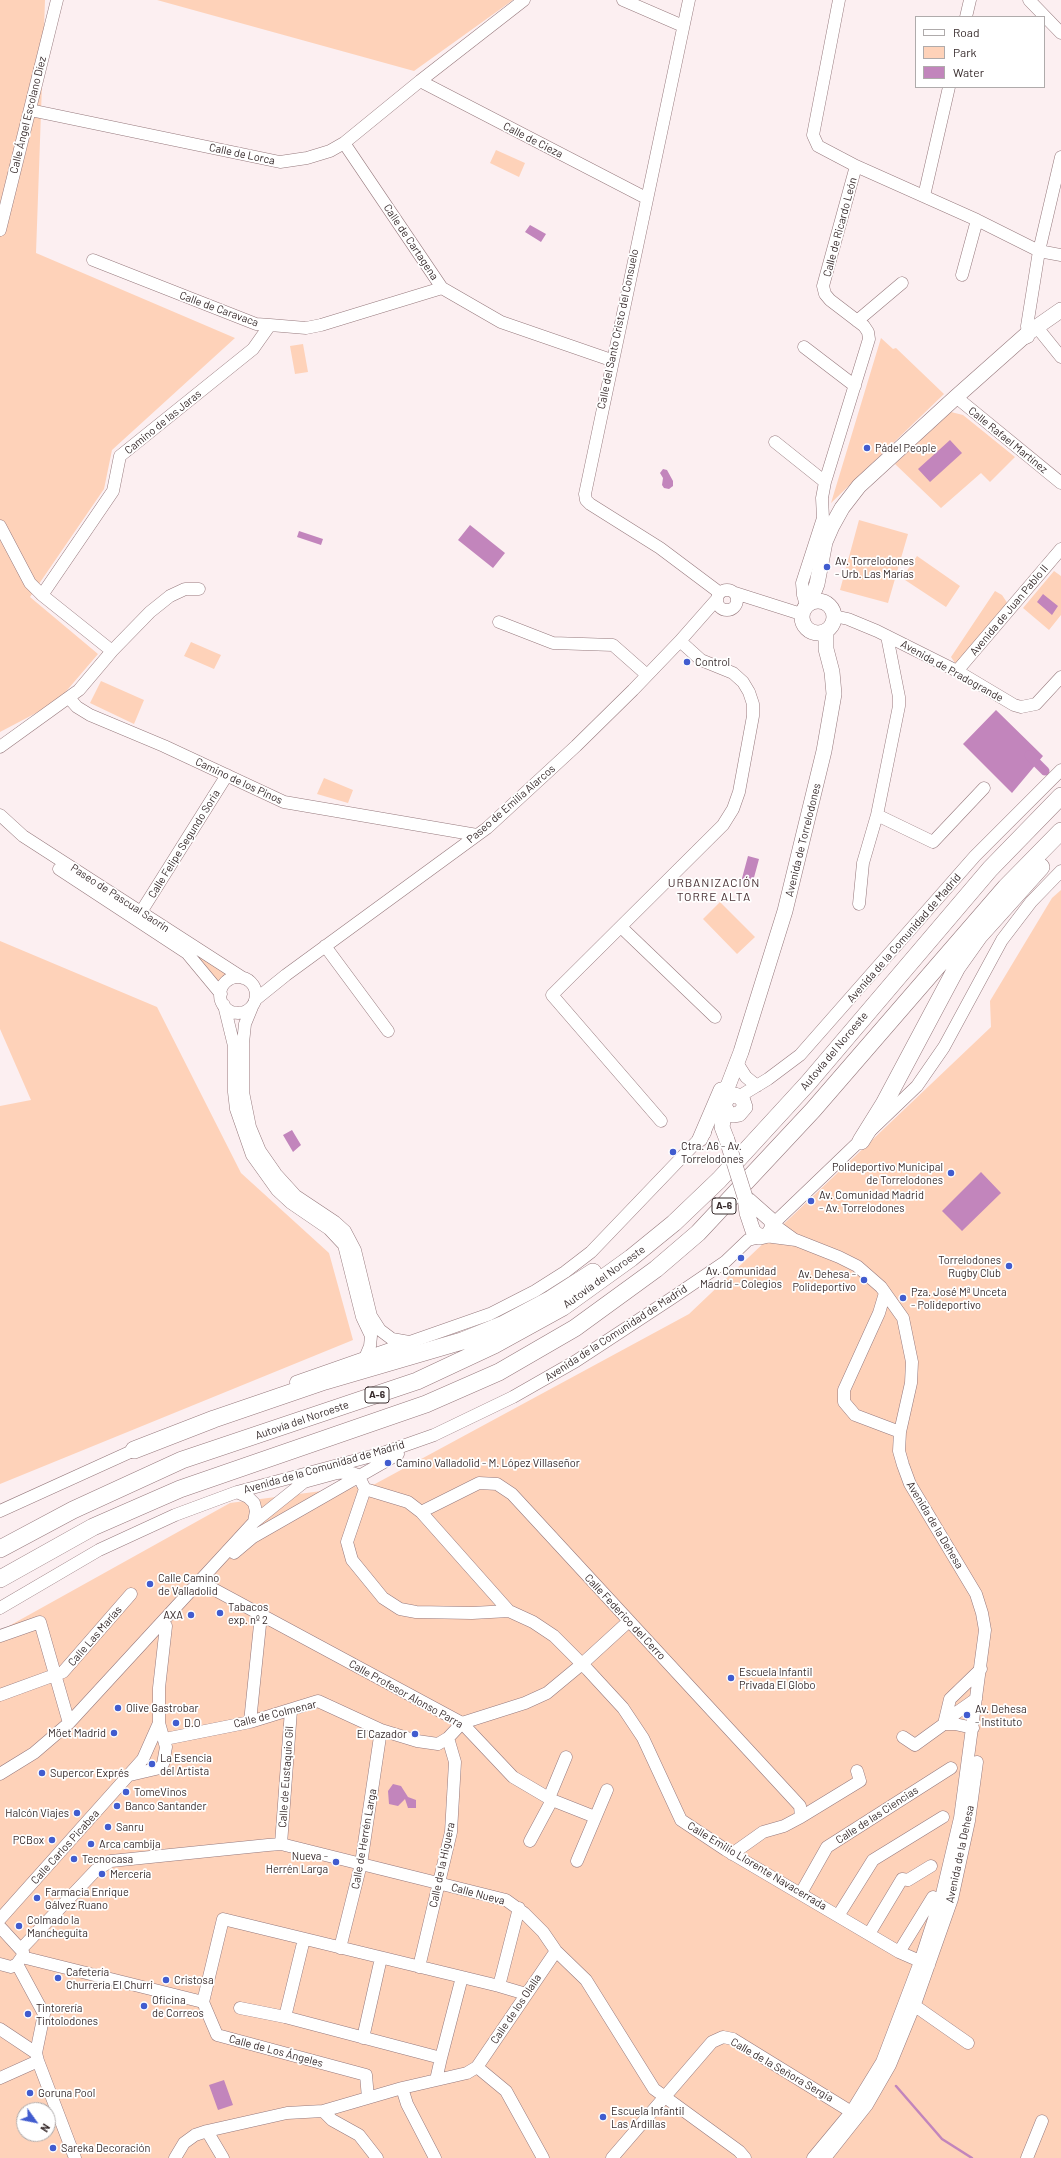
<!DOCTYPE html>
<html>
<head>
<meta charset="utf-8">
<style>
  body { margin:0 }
  #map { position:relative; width:1061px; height:2158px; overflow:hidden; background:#fceff1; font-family:Barlow,sans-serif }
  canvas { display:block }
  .legend { position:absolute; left:915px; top:16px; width:130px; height:72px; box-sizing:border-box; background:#fff; border:1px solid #afabab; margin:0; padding:5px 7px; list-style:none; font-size:12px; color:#382c2d }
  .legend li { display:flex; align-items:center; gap:8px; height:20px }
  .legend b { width:20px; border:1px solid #afabab }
  .north { position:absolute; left:16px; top:2102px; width:40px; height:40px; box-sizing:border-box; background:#fff; border:1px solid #afabab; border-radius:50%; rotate:123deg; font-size:11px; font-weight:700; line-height:16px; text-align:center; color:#382c2d }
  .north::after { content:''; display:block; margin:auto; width:14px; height:18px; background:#415ccf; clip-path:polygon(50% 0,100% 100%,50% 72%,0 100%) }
</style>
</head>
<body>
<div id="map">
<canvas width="1061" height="2158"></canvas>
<ul class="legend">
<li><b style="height:5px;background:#fff"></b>Road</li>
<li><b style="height:11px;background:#fed2b9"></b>Park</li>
<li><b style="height:11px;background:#c285bc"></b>Water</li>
</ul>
<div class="north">N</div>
</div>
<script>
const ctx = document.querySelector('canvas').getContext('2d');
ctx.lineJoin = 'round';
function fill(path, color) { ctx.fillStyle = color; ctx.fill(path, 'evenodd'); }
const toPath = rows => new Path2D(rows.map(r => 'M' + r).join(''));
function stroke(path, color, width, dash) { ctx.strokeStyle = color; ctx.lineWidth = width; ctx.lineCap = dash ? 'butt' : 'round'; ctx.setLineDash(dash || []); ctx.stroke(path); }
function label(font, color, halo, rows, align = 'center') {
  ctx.font = font + ' Barlow,sans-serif'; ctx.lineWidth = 3.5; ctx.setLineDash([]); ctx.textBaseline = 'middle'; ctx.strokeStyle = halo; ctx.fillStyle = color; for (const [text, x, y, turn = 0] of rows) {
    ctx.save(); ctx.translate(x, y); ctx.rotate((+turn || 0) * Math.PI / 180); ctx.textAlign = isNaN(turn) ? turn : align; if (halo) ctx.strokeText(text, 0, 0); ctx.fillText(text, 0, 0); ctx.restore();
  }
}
const green = toPath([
  [0,0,45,0,36,253,235,338,112,450,104,489,30,597,98,654,57,702,0,732],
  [157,0,513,0,414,71],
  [496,150,525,163,519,177,490,163],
  [881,338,893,349,896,348,944,394,831,503],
  [303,344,308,372,295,374,290,346],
  [951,412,963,415,1015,457,990,482,981,473,941,508,895,464],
  [859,520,908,534,888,603,840,590],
  [917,556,960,586,946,607,902,578],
  [1054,571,1061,576,1061,615,1049,630,1023,608],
  [995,591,1002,595,1008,604,958,662,955,663,951,657],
  [191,642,221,655,214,669,184,656],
  [101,681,144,700,134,724,90,703],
  [324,778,353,790,348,803,317,794],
  [0,818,232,975,222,980,219,987,201,963],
  [1061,890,1061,2158,0,2158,0,1631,230,1503,375,1484,689,1314,991,1027,990,1001,1052,898],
  [24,2110,48,2110,48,2134,24,2134],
  [720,902,755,937,737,954,703,919],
  [0,941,157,1007,241,1173,329,1253,353,1340,0,1484,0,1106,31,1100,0,1029]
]);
const water = toPath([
  [530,225,546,234,541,242,525,232],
  [950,440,962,453,930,482,918,469],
  [663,469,667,470,673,481,673,486,669,489,664,488,662,485,663,478,660,473],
  [470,525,505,553,493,568,458,540],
  [299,531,323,539,321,545,297,537],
  [1043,594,1058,606,1052,615,1037,602],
  [996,710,1043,756,1012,793,963,744],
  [748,856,759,859,752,885,741,882],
  [292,1130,301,1145,293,1152,283,1135],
  [981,1172,1001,1193,962,1231,942,1211],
  [393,1784,401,1786,408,1797,416,1800,416,1808,408,1808,405,1799,398,1806,389,1804,388,1791],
  [224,2080,233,2105,218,2110,209,2085]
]);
const stream = toPath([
  [896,2086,942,2139,972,2158]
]);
const canal = toPath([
  [1029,755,1045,771]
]);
const minor = toPath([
  [623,0,683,26],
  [689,0,585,494,586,500,590,504,660,548,720,593],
  [839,0,813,135,818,146,856,166,977,220,1039,251,1061,255],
  [1029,0,1061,33],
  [966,17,970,0],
  [420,81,646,198],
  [30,110,280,162,307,158,330,151,344,143,420,81,524,0],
  [344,143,442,288,501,322,611,360],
  [924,196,949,87],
  [0,230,57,0],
  [93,260,256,324,270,325,306,328,321,325,442,288],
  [962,275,977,220],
  [857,321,902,283],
  [1040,331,1061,357],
  [1026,338,1028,337,1027,326,1039,251,1061,157],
  [804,347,855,386],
  [956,397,1061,483],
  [775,442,825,482],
  [0,526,30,583,42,595,112,651],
  '717 600a10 10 0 1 1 20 0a10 10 0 1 1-20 0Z',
  [735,593,801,614],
  [42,595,113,491,120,456,253,349,270,325],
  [806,605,803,595,802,583,823,518,822,498,825,482,869,339,868,332,864,326,830,300,825,294,823,286,856,166],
  [834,616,848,619,877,631,957,671,1014,705,1021,707,1036,704,1061,677],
  [499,622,553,643,613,645,647,675],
  [957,671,1061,549],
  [69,698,77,707,90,715,164,746,284,802,477,835],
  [0,747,79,690,112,651,150,612,170,596,185,589,199,589],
  [0,815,23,836,243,978],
  [877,815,933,842,984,788],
  [59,869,187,953,221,994],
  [859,904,863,863,877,815,899,706,899,697,887,636],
  [141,912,227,775],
  [621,927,715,1017],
  [325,946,388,1031],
  '220 995a18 18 0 1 1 36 0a18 18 0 1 1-36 0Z',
  [255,1000,286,975,487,828,576,746,633,690,680,641,717,599],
  [224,1005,234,1046,234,1092,236,1109,252,1155,277,1190,291,1203,329,1229,344,1245,362,1317,371,1336,370,1346,365,1358],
  [252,1007,245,1024,243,1043,243,1092,250,1127,260,1151,276,1174,296,1196,335,1222,345,1231,355,1250,371,1316,380,1330,392,1339,409,1342],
  [739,1066,746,1077,757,1086],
  [740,1096,768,1079,800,1055,975,856,1061,770],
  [661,1121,552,995,723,825,733,809,739,792,753,716,753,704,749,692,743,682,733,673,701,660,680,641],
  [765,1236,796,1240,839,1257,857,1266,881,1287,903,1318,912,1362,911,1383,900,1432,899,1451,903,1465,910,1484,976,1594,982,1613,985,1630,960,1818,942,1894,920,1962,882,2062,852,2111,813,2158],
  [795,1240,773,1224,917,1086,944,1047,1002,940,1031,902,1061,871],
  [885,1293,879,1313,844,1390,844,1402,855,1415,900,1432],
  [296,1382,490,1314,535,1291,565,1272,591,1252,705,1133],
  [365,1489,408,1502,421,1512,509,1611,533,1622,554,1636,588,1670,623,1708,643,1738,681,1820,726,1850,899,1952,929,1965],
  [237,1492,248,1497,254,1503,256,1511,254,1522],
  [0,1511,141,1447],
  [421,1512,479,1483,497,1484,512,1494,800,1806,801,1817],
  [234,1553,253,1537,398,1454],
  [204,1584,462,1723,513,1777,552,1800,595,1817],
  [0,1608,99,1550,175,1515,237,1492,383,1453,434,1435,513,1397,576,1361,672,1298,725,1262,748,1240,760,1237],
  [0,1636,40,1622,69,1723],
  [0,1695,63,1672,131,1594],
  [946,1720,976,1699],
  [250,1722,261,1615],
  [944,1724,955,1724,973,1728],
  [903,1737,915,1745,944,1724,950,1699,981,1669],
  [165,1739,250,1722,318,1701,381,1730,417,1741,438,1744,448,1738,462,1723,525,1703,547,1693,582,1664,629,1621],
  [0,1774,34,1753,69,1723,254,1522,304,1482,337,1473,350,1472,358,1475,365,1489,347,1542,352,1560,383,1598,400,1609,416,1612,472,1613,509,1611],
  [130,1775,160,1768,163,1764,166,1747,159,1723,159,1688,166,1626],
  [549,1798,566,1757],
  [530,1841,552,1800],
  [281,1844,291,1710],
  [732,1854,763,1832,784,1826,801,1817,860,1781,857,1771],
  [577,1861,607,1790],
  [801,1893,827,1847,951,1768],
  [838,1916,873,1860,943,1817],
  [0,1919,143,1759,159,1723],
  [0,1927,23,1952,22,1957,17,1964,11,1967,0,1964],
  [869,1934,902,1879,908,1880,931,1866],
  [22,1948,96,1870,111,1861,268,1845,281,1844,506,1900,524,1913,543,1932,556,1951,586,1980,654,2089,739,2151,745,2158],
  [340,1948,361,1864,381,1730],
  [899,1952,933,1897],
  [22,1957,203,2002],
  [17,1964,44,2014,36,2053,38,2061,75,2158],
  [419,1967,451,1832,455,1762,448,1738],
  [499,1986,519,1908],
  [908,2001,968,2043],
  [203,2002,223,1919,499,1986,526,1994],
  [203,2002,217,2035,366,2075,368,2098],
  [240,2008,285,2017,441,2058,436,2080],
  [285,2017,304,1939],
  [0,2029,36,2053],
  [363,2038,381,1958],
  [441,2058,462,1977],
  [477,2067,506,2091,543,2158],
  [0,2078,38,2061],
  [402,2088,407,2104,435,2158],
  [323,2111,332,2120,359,2135,377,2158],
  [207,2131,223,2158],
  [175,2158,184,2143,195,2135,207,2131,287,2113,323,2111,402,2088,467,2073,477,2067,556,1951],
  [612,2158,712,2042,723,2037,733,2039,858,2116],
  [825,2158,867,2105,890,2065,915,2004,952,1899,969,1821,977,1762],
  [1027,2158,1042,2121]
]);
const major = toPath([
  '802 617a16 16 0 1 1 32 0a16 16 0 1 1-32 0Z',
  [810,602,817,584,825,542,832,526,842,508,859,486,956,397,1028,333,1061,310],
  [725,1103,728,1097,735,1095,742,1098,745,1107,739,1114,733,1115,728,1113,724,1105,725,1103,726,1091,741,1052,785,911,824,751,834,694,832,672,826,649,826,631],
  [725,1108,722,1127,727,1140],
  [700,1139,721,1090],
  [745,1197,771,1220,773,1227,768,1235,760,1237,753,1231,747,1213,745,1197]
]);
const highway = toPath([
  [861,1141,884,1104,957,967,979,936,1041,867],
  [134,1450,214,1419,325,1381,462,1341,502,1325,551,1299,593,1272],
  [0,1549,73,1510,182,1460,417,1381,494,1345,563,1307,631,1258,674,1223,719,1180,808,1083,990,869,1061,796],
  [0,1579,93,1527,180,1489,426,1404,499,1372,575,1328,656,1269,698,1233,813,1110,1006,887,1061,831]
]);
const majorBridge = toPath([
  [727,1140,745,1197]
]);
const markers = [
  [867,448,4,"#415ccf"],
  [827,567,4,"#415ccf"],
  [687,662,4,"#415ccf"],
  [673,1152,4,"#415ccf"],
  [951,1173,4,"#415ccf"],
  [811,1201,4,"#415ccf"],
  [741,1258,4,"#415ccf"],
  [1009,1266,4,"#415ccf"],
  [864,1280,4,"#415ccf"],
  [903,1298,4,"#415ccf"],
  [388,1463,4,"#415ccf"],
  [150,1584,4,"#415ccf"],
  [220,1613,4,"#415ccf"],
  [191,1615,4,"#415ccf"],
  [731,1678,4,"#415ccf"],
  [118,1708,4,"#415ccf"],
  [967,1715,4,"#415ccf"],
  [176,1723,4,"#415ccf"],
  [114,1733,4,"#415ccf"],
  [415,1734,4,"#415ccf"],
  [152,1764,4,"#415ccf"],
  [42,1773,4,"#415ccf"],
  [126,1792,4,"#415ccf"],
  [117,1806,4,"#415ccf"],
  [77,1813,4,"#415ccf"],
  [108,1827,4,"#415ccf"],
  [52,1840,4,"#415ccf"],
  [91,1844,4,"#415ccf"],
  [74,1859,4,"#415ccf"],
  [336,1862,4,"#415ccf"],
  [102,1874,4,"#415ccf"],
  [37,1898,4,"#415ccf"],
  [19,1926,4,"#415ccf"],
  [58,1978,4,"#415ccf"],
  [166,1980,4,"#415ccf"],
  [144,2006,4,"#415ccf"],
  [28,2014,4,"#415ccf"],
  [30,2093,4,"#415ccf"],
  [603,2117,4,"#415ccf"],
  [53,2148,4,"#415ccf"]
];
const shields = [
  [724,1206,24],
  [377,1395,24]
];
const shieldNames = [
  ["A-6",724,1206],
  ["A-6",377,1395]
];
const streetNames = [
  ["Calle Ángel Escolano Díez",28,115,-76],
  ["Calle de Cieza",533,140,27],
  ["Calle de Lorca",242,154,12],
  ["Calle de Ricardo León",840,227,-75],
  ["Calle de Cartagena",411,242,56],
  ["Calle de Caravaca",219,309,20],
  ["Calle del Santo Cristo del Consuelo",618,329,-78],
  ["Camino de las Jaras",163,422,-39],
  ["Calle Rafael Martínez",1008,440,39],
  ["Avenida de Juan Pablo II",1009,610,-50],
  ["Avenida de Pradogrande",952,671,29],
  ["Camino de los Pinos",239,781,25],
  ["Paseo de Emilia Alarcos",511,804,-41],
  ["Avenida de Torrelodones",803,840,-76],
  ["Calle Felipe Segundo Soria",184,844,-58],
  ["Paseo de Pascual Saorín",120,898,33],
  ["Avenida de la Comunidad de Madrid",904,938,-49],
  ["Autovía del Noroeste",834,1051,-50],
  ["Autovía del Noroeste",604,1277,-36],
  ["Avenida de la Comunidad de Madrid",616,1333,-33],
  ["Autovía del Noroeste",302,1420,-19],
  ["Avenida de la Comunidad de Madrid",324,1467,-16],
  ["Avenida de la Dehesa",935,1525,59],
  ["Calle Federico del Cerro",625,1617,47],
  ["Calle Las Marías",95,1636,-49],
  ["Calle Profesor Alonso Parra",406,1694,29],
  ["Calle de Colmenar",275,1714,-14],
  ["Calle de Eustaquio Gil",286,1777,-86],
  ["Calle de las Ciencias",877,1815,-33],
  ["Calle de Herrén Larga",364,1839,-80],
  ["Calle Carlos Picabea",65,1847,-48],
  ["Avenida de la Dehesa",960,1854,-78],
  ["Calle de la Higuera",442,1865,-78],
  ["Calle Emilio Llorente Navacerrada",757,1866,31],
  ["Calle Nueva",478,1894,15],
  ["Calle de los Olalla",516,2009,-56],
  ["Calle de Los Ángeles",276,2051,15],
  ["Calle de la Señora Sergia",782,2070,30]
];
const poiNames = [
  ["Pádel People",875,448],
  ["Av. Torrelodones",835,561],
  ["- Urb. Las Marías",835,574],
  ["Control",695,662],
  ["Ctra. A6 - Av.",681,1146],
  ["Torrelodones",681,1159],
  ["Polideportivo Municipal",943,1167,"right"],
  ["de Torrelodones",943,1180,"right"],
  ["Av. Comunidad Madrid",819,1195],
  ["- Av. Torrelodones",819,1208],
  ["Torrelodones",1001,1260,"right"],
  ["Rugby Club",1001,1273,"right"],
  ["Av. Comunidad",741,1271,"center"],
  ["Madrid - Colegios",741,1284,"center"],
  ["Av. Dehesa -",856,1274,"right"],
  ["Polideportivo",856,1287,"right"],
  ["Pza. José Mª Unceta",911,1292],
  ["- Polideportivo",911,1305],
  ["Camino Valladolid - M. López Villaseñor",396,1463],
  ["Calle Camino",158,1578],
  ["de Valladolid",158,1591],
  ["Tabacos",228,1607],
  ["exp. nº 2",228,1620],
  ["AXA",183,1615,"right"],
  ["Escuela Infantil",739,1672],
  ["Privada El Globo",739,1685],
  ["Olive Gastrobar",126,1708],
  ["Av. Dehesa",975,1709],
  ["- Instituto",975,1722],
  ["D.O",184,1723],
  ["Möet Madrid",106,1733,"right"],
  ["El Cazador",407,1734,"right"],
  ["La Esencia",160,1758],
  ["del Artista",160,1771],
  ["Supercor Exprés",50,1773],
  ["TomeVinos",134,1792],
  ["Banco Santander",125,1806],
  ["Halcón Viajes",69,1813,"right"],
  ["Sanru",116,1827],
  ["PCBox",44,1840,"right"],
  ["Arca cambija",99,1844],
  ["Nueva -",328,1856,"right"],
  ["Herrén Larga",328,1869,"right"],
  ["Tecnocasa",82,1859],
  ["Mercería",110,1874],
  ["Farmacia Enrique",45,1892],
  ["Gálvez Ruano",45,1905],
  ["Colmado la",27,1920],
  ["Mancheguita",27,1933],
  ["Cafetería",66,1972],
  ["Churrería El Churri",66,1985],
  ["Cristosa",174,1980],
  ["Oficina",152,2000],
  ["de Correos",152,2013],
  ["Tintorería",36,2008],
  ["Tintolodones",36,2021],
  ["Goruna Pool",38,2093],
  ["Escuela Infantil",611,2111],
  ["Las Ardillas",611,2124],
  ["Sareka Decoración",61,2148]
];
const neighbourhoodNames = [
  ["URBANIZACIÓN",714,883],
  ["TORRE ALTA",714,897]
];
fill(green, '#fed2b9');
fill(water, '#c285bc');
stroke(stream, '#c285bc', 2.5);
stroke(canal, '#c285bc', 9);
stroke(minor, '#96797d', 13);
stroke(major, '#96797d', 16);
stroke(highway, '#96797d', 18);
stroke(minor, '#fff', 12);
stroke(major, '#fff', 15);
stroke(highway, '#fff', 17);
stroke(majorBridge, '#96797d', 16, []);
stroke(majorBridge, '#fff', 15);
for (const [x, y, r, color] of markers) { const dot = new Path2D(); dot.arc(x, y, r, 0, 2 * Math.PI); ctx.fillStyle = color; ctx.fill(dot); stroke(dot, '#fff', 1.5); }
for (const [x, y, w] of shields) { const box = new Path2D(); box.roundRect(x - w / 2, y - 8, w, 16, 3); ctx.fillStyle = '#fff'; ctx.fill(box); stroke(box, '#382c2d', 1); }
label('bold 10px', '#382c2d', null, shieldNames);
label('11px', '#382c2d', '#fff', streetNames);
label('11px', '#382c2d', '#fff', poiNames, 'left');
ctx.letterSpacing = '1px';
label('12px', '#4a3235', '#fff', neighbourhoodNames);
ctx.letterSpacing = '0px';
</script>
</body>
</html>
